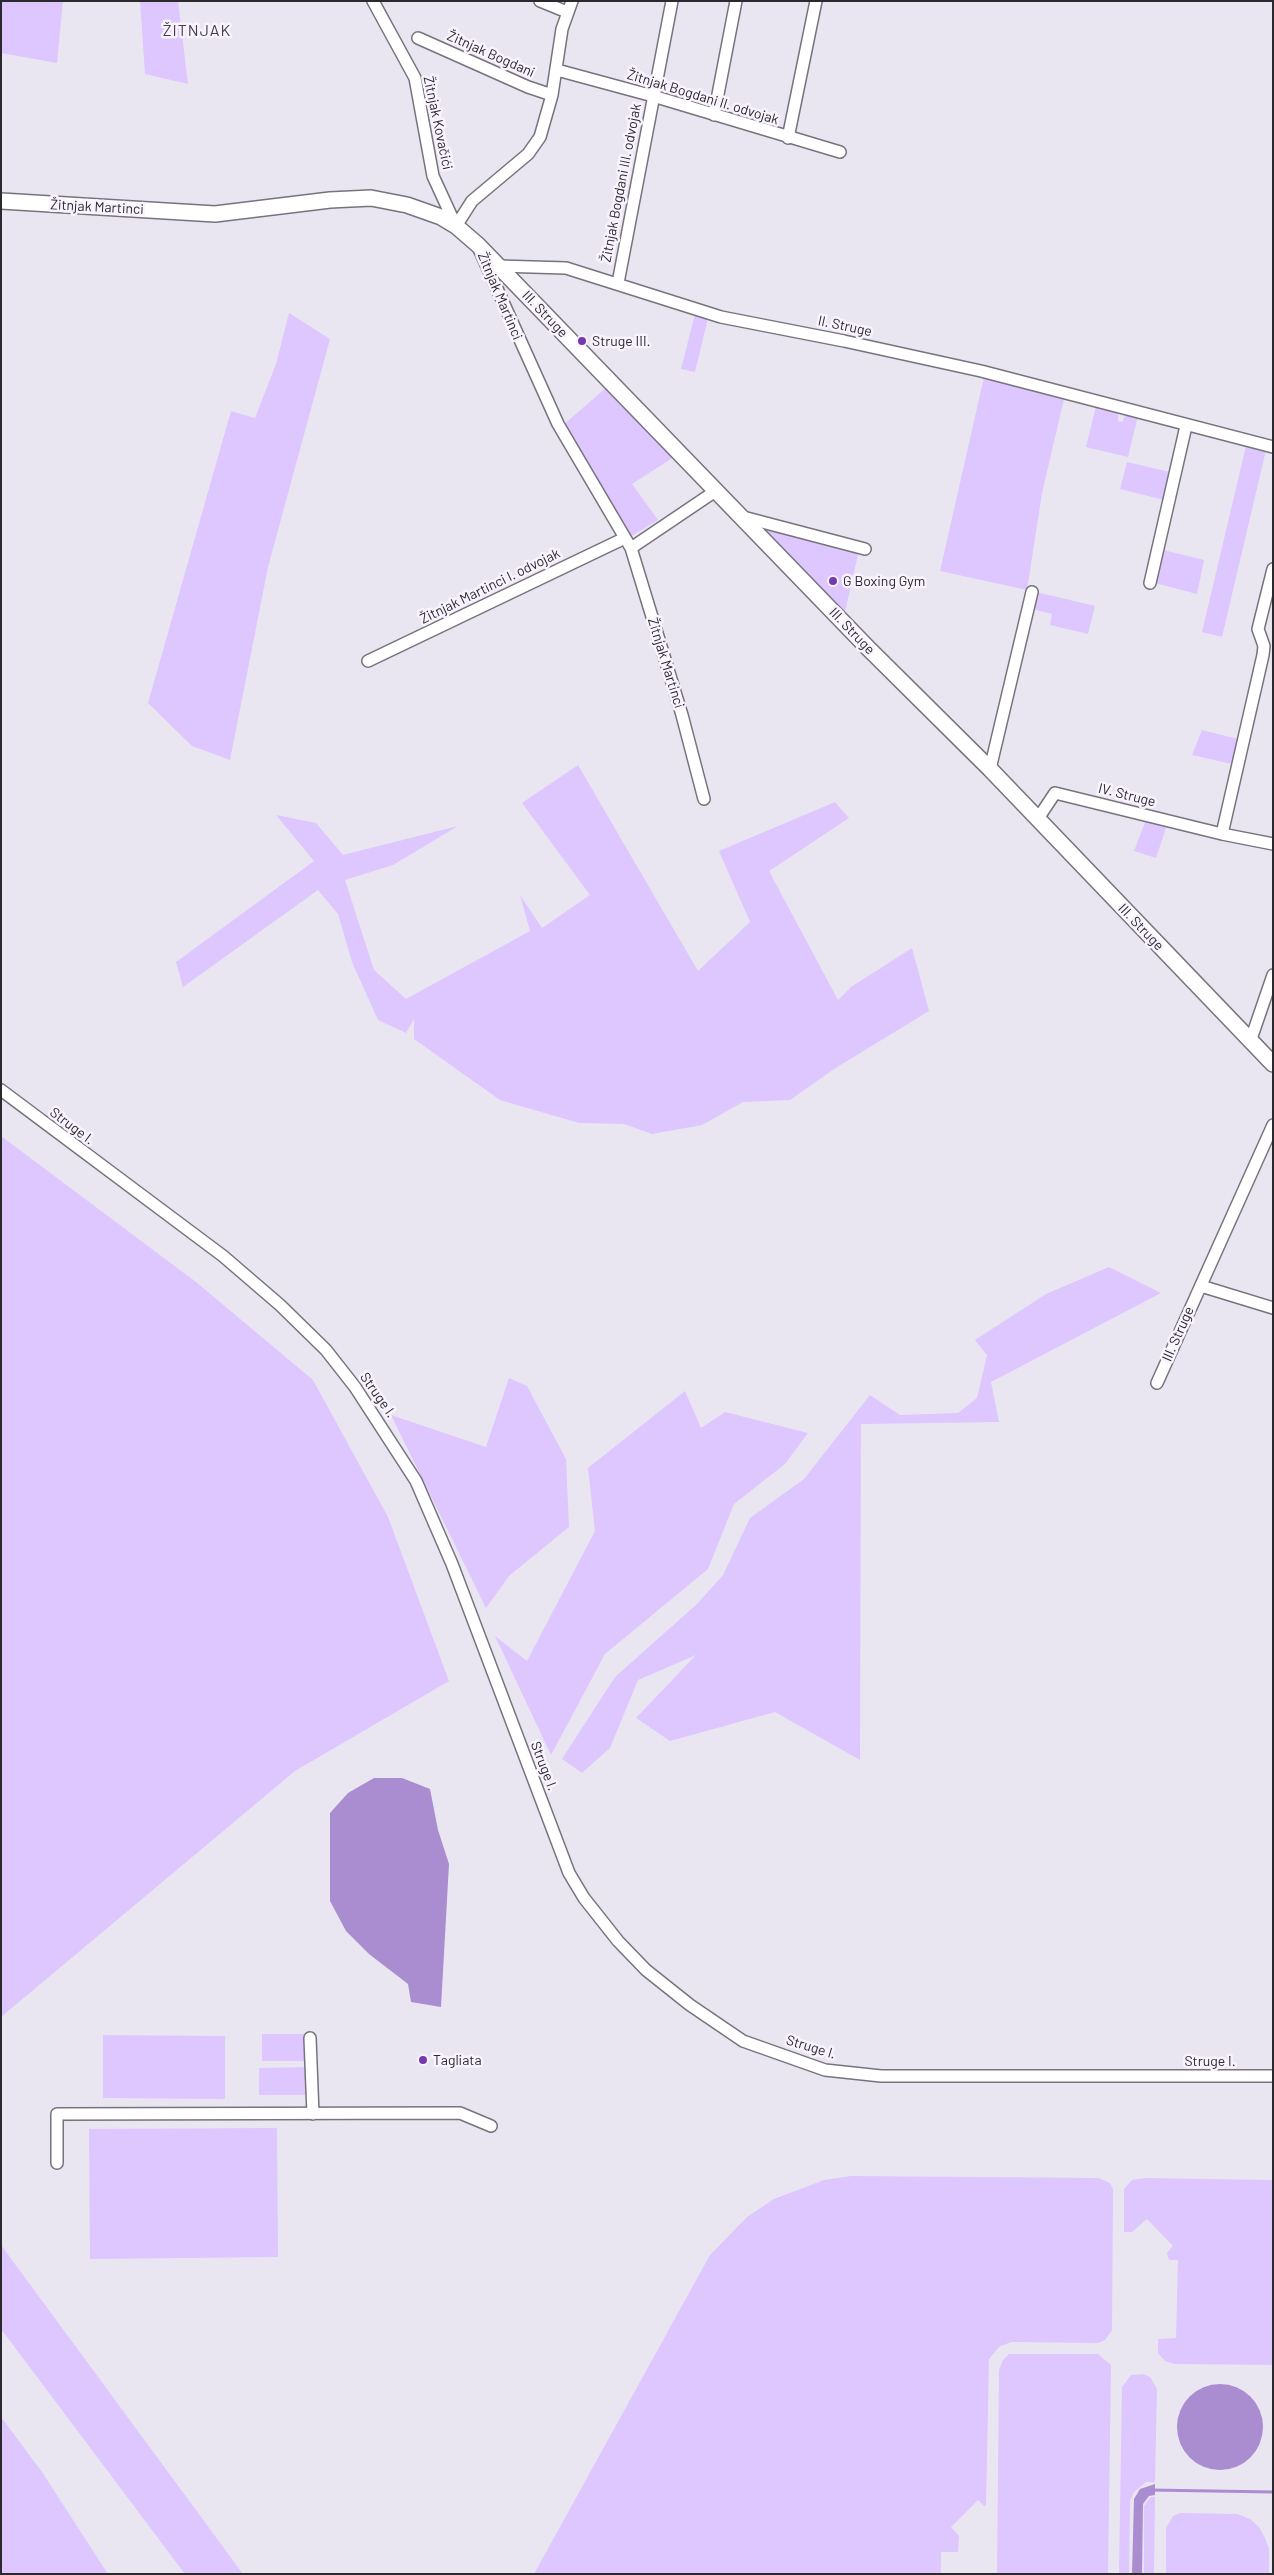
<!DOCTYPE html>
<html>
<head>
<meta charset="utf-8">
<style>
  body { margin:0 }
  #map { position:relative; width:1274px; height:2575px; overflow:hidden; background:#eae6f1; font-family:Barlow,sans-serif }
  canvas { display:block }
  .frame { position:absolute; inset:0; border:2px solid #2b292d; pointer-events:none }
</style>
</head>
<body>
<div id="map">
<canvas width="1274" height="2575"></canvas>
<div class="frame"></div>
</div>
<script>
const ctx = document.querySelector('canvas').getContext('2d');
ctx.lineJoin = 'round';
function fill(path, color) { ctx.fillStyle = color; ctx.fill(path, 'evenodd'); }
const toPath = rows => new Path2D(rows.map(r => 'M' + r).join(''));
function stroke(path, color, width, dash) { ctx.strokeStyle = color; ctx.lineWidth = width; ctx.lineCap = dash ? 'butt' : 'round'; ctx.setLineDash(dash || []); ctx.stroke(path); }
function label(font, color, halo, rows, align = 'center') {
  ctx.font = font + ' Barlow,sans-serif'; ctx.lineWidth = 5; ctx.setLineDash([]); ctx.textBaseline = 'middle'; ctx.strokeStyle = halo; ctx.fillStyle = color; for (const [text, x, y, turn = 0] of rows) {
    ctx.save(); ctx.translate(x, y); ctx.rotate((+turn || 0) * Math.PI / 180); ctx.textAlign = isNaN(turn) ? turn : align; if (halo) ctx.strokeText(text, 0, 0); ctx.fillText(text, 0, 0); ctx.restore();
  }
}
const green = toPath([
  [1,1,63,1,57,63,1,53],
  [140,1,178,1,188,84,145,74],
  [289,313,330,339,268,567,230,760,192,746,148,703,231,411,255,418,276,364],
  [695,314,708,318,695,372,681,369],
  [984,377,1064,399,1042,493,1027,590,940,571],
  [608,386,674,457,632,484,658,520,630,537,562,426],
  [1096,406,1118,413,1118,421,1122,422,1125,416,1138,416,1128,457,1086,447],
  [1246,446,1266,450,1222,637,1202,632],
  [1127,462,1170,472,1164,500,1120,489],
  [769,525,859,550,845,612,765,531],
  [1163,550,1204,560,1197,594,1155,583],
  [1036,592,1095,606,1088,634,1050,625,1052,614,1032,609],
  [1202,730,1242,740,1236,765,1192,755],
  [578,765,698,971,750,922,719,851,835,802,849,818,769,871,838,1000,851,987,912,948,929,1011,834,1069,790,1100,743,1102,702,1125,652,1134,624,1124,579,1123,500,1100,414,1039,414,1019,406,1033,378,1020,352,962,338,914,318,890,183,987,176,962,314,861,276,815,316,823,343,855,458,826,393,865,345,880,374,970,406,999,530,931,520,895,542,928,590,895,522,803],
  [1146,820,1167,825,1156,858,1134,851],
  [1,1136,196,1282,313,1380,388,1517,449,1681,295,1771,1,2017],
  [1109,1267,1161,1293,991,1382,999,1422,861,1424,860,1760,775,1712,670,1741,636,1718,696,1655,638,1680,610,1748,582,1773,562,1759,615,1677,697,1604,723,1575,750,1518,804,1479,870,1395,900,1415,958,1413,977,1398,987,1355,975,1340,1046,1294],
  [509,1378,527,1386,566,1459,569,1527,509,1576,486,1608,391,1415,486,1447],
  [685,1391,701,1428,725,1412,808,1433,785,1464,734,1504,708,1569,605,1654,551,1755,495,1636,527,1661,595,1531,588,1468],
  [262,2034,307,2034,307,2061,262,2061],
  [103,2035,225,2036,225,2099,103,2098],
  [309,2067,309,2095,259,2095,259,2068],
  [277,2128,278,2257,90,2259,89,2129],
  [851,2176,1099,2178,1110,2183,1113,2189,1112,2330,1105,2340,1098,2343,1011,2342,999,2347,989,2359,986,2505,984,2506,978,2500,951,2527,959,2536,958,2552,941,2552,941,2574,534,2574,710,2255,747,2217,774,2199,824,2180],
  [1145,2178,1273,2180,1273,2365,1174,2364,1165,2361,1158,2353,1158,2339,1176,2338,1178,2260,1169,2260,1167,2253,1173,2246,1147,2219,1132,2232,1124,2232,1124,2189,1132,2180],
  [1,2245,243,2574,185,2574,1,2329],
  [1009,2354,1098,2354,1111,2365,1108,2574,997,2574,999,2370,1003,2360],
  [1143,2374,1150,2377,1157,2389,1155,2482,1146,2482,1134,2492,1130,2501,1129,2574,1119,2574,1122,2387,1131,2375],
  [1,2417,42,2472,108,2574,1,2574],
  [1151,2497,1155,2497,1154,2574,1144,2574,1144,2506],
  [1180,2513,1237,2514,1250,2519,1259,2527,1265,2538,1269,2549,1269,2574,1166,2574,1166,2528,1173,2516]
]);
const water = toPath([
  [374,1778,402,1778,430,1789,438,1830,449,1864,441,2007,411,2002,408,1984,369,1954,346,1931,330,1901,330,1813,348,1793],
  '1177 2427a43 43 0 1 1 86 0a43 43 0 1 1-86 0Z',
  [1155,2484,1155,2495,1149,2496,1143,2504,1142,2574,1132,2574,1134,2499,1140,2489]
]);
const stream = toPath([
  [1151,2490,1273,2492]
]);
const street = toPath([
  [373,1,415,78,433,176,456,226],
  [540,1,567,12],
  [418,38,528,87,552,95],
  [557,70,653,96,840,152],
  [714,115,736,1],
  [788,138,816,1],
  [456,226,472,201,528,154,540,137,552,95,562,29,572,1],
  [480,251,558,424,631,548,682,715,704,799],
  [498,266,566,268,721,317,844,341,981,371,1273,447],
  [618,283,672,1],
  [743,517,865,549],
  [631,548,717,490],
  [1150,583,1186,426],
  [368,661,625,538],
  [990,769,1032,592],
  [1037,820,1055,793,1222,834,1273,844],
  [1222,834,1263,655,1264,646,1258,629,1273,569],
  [1250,1042,1273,975],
  [1,1090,223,1256,280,1305,326,1350,355,1387,416,1481,452,1564,569,1873,584,1898,618,1941,646,1970,690,2005,743,2041,825,2070,881,2076,1273,2076],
  [1201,1286,1273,1308],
  [1157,1383,1273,1125],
  [310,2038,313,2114],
  [57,2163,57,2114,460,2113,491,2126]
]);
const secondary = toPath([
  [1,201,215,214,330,200,371,198,407,205,441,217,456,226,478,245,868,648,990,769,1273,1064]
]);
const markers = [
  [582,341,5,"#7538ad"],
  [833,581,5,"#7538ad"],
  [423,2060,5,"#7538ad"]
];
const streetNames = [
  ["Žitnjak Bogdani",491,54,24],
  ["Žitnjak Bogdani II. odvojak",703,97,17],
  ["Žitnjak Kovačići",438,123,78],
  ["Žitnjak Bogdani III. odvojak",621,183,-79],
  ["Žitnjak Martinci",97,207,3],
  ["Žitnjak Martinci",500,296,67],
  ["III. Struge",545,314,46],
  ["II. Struge",845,326,12],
  ["Žitnjak Martinci I. odvojak",490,586,-26],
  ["III. Struge",852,631,46],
  ["Žitnjak Martinci",666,663,73],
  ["IV. Struge",1127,795,14],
  ["III. Struge",1141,927,46],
  ["Struge I.",72,1126,37],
  ["III. Struge",1178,1334,-66],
  ["Struge I.",378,1395,55],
  ["Struge I.",544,1766,69],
  ["Struge I.",811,2047,17],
  ["Struge I.",1210,2061]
];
const poiNames = [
  ["Struge III.",592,341],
  ["G Boxing Gym",843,581],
  ["Tagliata",433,2060]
];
const quarterNames = [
  ["ŽITNJAK",197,31]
];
fill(green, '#dec6fe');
fill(water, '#aa8cd0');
stroke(stream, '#aa8cd0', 3);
stroke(street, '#77737c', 14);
stroke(secondary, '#77737c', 18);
stroke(street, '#fff', 11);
stroke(secondary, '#fff', 15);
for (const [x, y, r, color] of markers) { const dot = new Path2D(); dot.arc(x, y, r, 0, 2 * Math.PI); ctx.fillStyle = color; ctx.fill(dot); stroke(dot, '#f8f3fe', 2); }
label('14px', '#2b292d', '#f8f3fe', streetNames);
label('14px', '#2b292d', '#f8f3fe', poiNames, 'left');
ctx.letterSpacing = '1px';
label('16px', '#423f47', '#f8f3fe', quarterNames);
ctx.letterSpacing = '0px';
</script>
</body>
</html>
